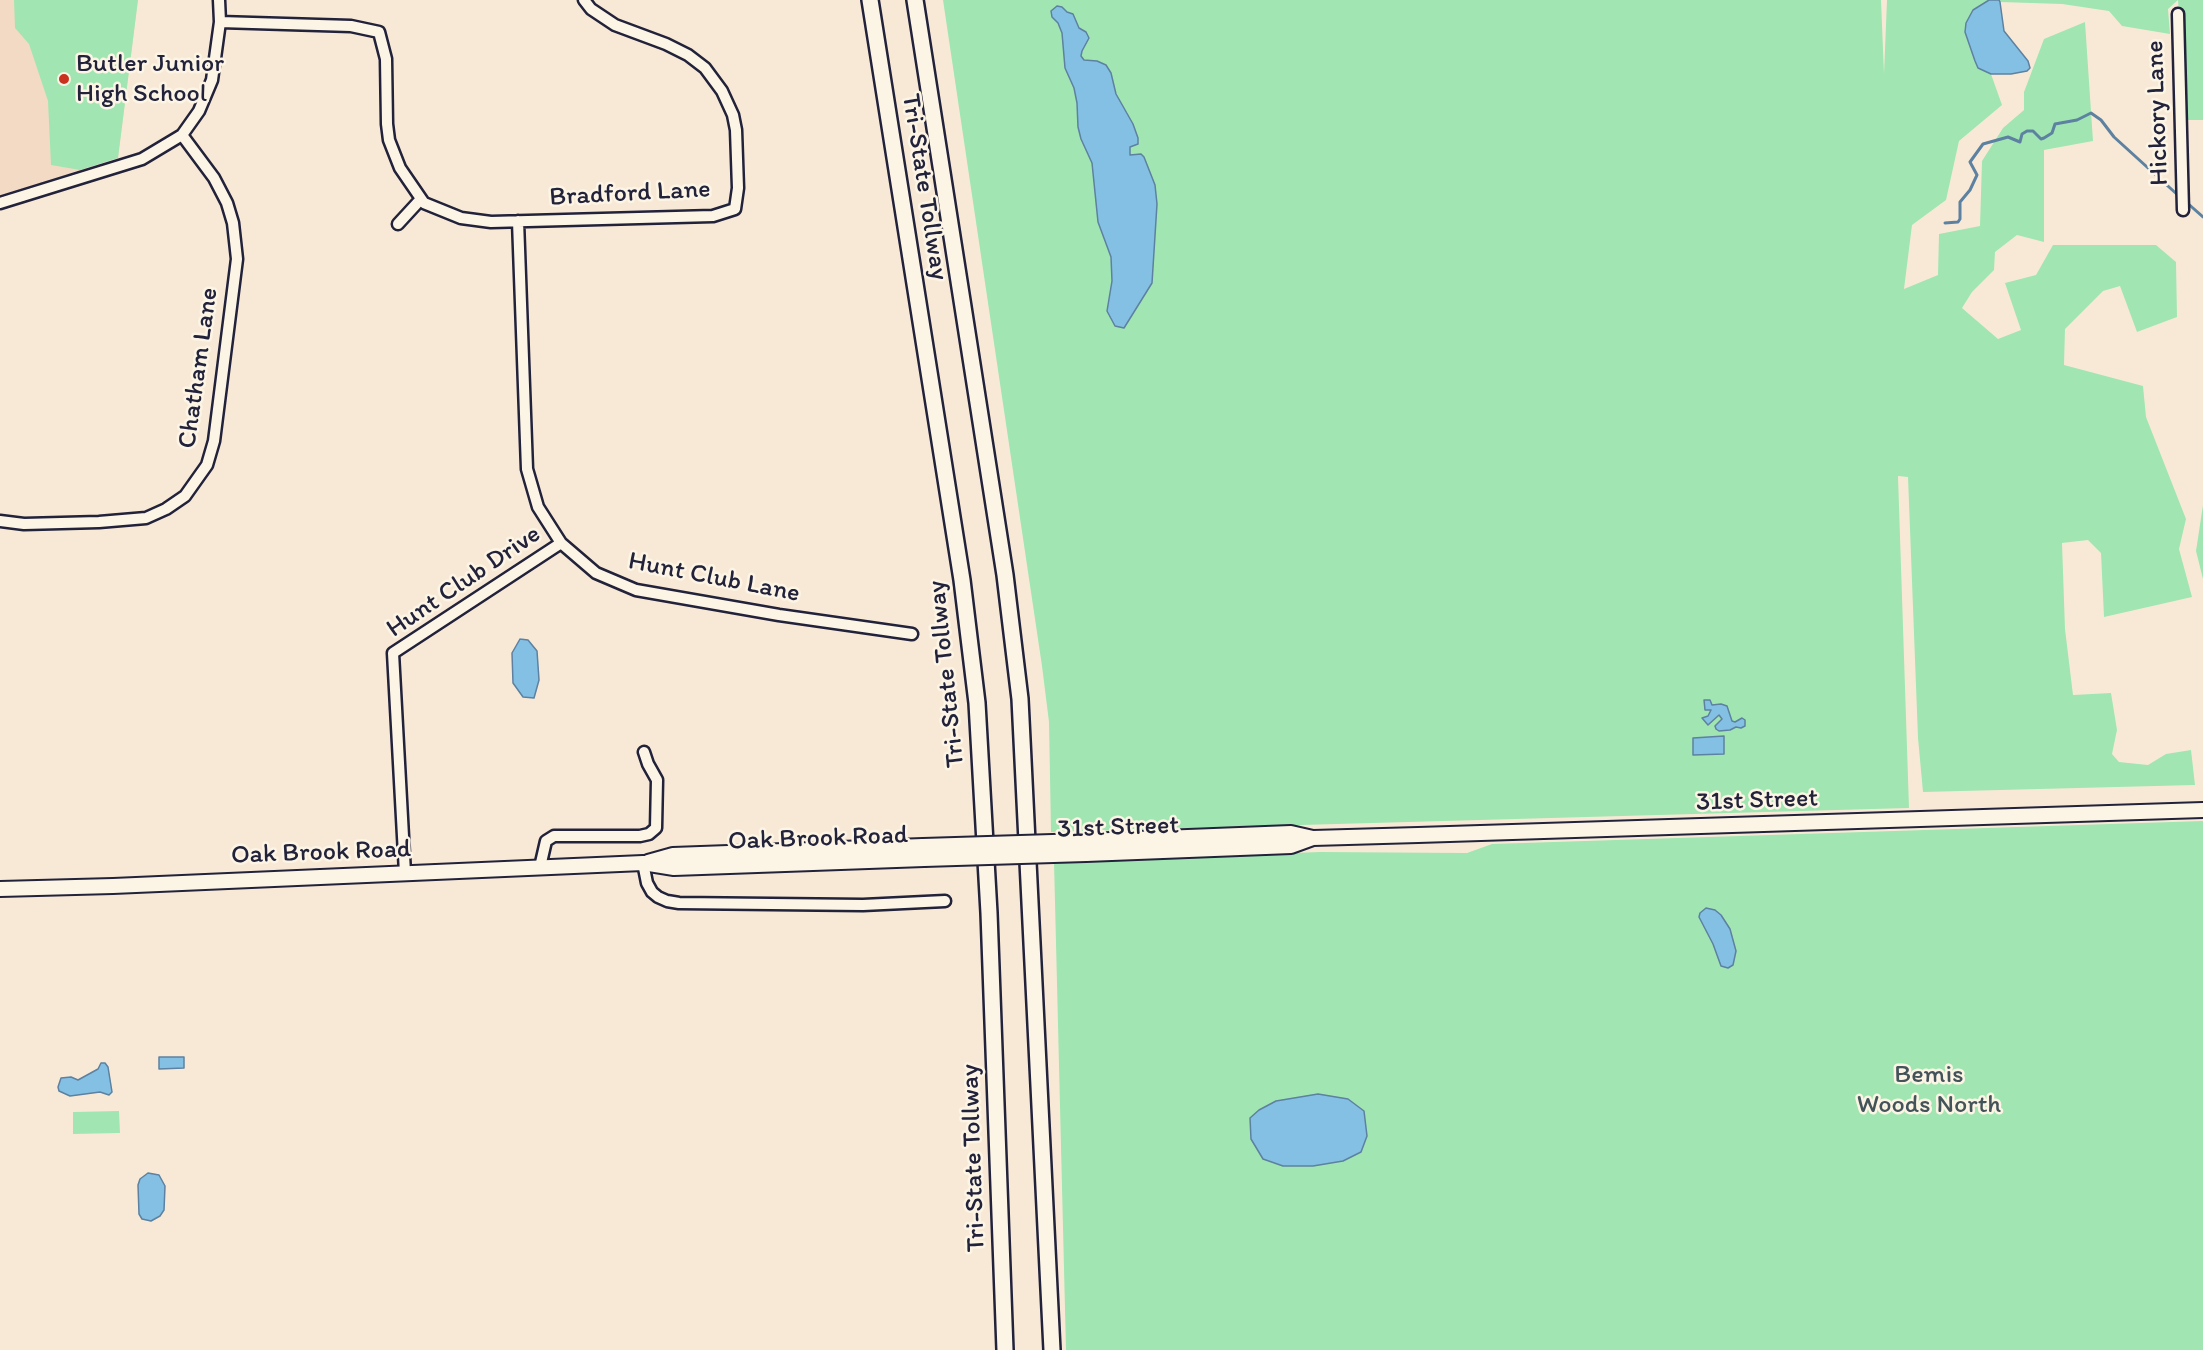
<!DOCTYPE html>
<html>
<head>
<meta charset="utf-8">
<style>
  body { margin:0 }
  canvas { display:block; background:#f8e9d6 }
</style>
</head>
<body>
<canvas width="2203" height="1350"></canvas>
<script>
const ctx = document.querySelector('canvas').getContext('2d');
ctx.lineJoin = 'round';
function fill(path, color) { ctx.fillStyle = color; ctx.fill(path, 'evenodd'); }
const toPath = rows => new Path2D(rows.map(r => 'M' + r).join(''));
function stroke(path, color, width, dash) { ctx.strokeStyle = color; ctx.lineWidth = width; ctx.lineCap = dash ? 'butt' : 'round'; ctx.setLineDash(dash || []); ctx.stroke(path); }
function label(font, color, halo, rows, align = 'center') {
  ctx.font = font + ' Itim,sans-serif'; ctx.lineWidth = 5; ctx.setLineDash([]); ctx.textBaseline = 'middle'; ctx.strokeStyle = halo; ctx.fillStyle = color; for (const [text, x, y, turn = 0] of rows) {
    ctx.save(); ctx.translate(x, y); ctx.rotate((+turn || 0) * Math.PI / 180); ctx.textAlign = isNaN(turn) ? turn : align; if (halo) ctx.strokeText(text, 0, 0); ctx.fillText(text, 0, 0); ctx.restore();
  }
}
const built = toPath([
  [0,0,138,0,118,158,0,196]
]);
const green = toPath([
  [14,0,138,0,118,158,80,170,51,165,48,101,29,44,15,28],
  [943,0,1881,0,1884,74,1887,0,1989,0,1977,7,1965,32,1975,61,1979,68,1991,74,2002,105,1959,141,1946,200,1912,225,1904,289,1938,275,1939,234,1980,226,1982,161,2003,128,2024,110,2024,92,2044,39,2085,22,2093,141,2044,150,2044,242,2017,235,1995,252,1994,270,1972,292,1962,308,1998,339,2021,330,2005,283,2036,275,2053,245,2156,245,2176,262,2177,317,2137,332,2120,286,2103,291,2065,329,2064,365,2143,386,2146,417,2186,519,2179,549,2192,597,2104,617,2101,553,2088,540,2062,543,2065,629,2073,695,2111,693,2117,730,2112,754,2119,762,2148,765,2166,754,2191,750,2195,785,1923,792,1918,738,1908,477,1898,476,1909,808,1051,832,1049,722,1042,666],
  [1999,0,2203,0,2203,120,2187,120,2178,0,2168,9,2170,34,2122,26,2109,11,2062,4,2000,2],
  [2203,505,2203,579,2196,551],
  [2203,821,2203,1350,1066,1350,1054,862,1320,852,1467,853,1492,844],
  [119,1111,120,1133,73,1134,73,1112]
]);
const water = toPath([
  [1989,0,1999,0,2000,2,2004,31,2028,61,2030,68,2027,71,2011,74,1991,74,1978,68,1975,61,1965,32,1966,23,1973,10,1989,0],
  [1057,6,1062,7,1067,12,1073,14,1079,28,1086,32,1089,38,1082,51,1081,56,1084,60,1097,61,1106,65,1111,73,1116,94,1133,124,1138,138,1138,144,1130,147,1130,155,1141,154,1144,157,1155,185,1157,204,1152,283,1124,328,1115,326,1107,311,1112,281,1111,257,1098,222,1092,163,1081,139,1078,127,1077,103,1074,88,1065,68,1062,33,1058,23,1052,17,1051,11,1057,6],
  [520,639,528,640,537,651,539,680,534,698,523,697,513,683,512,653,520,639],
  [1704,700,1710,700,1712,705,1721,704,1727,706,1732,721,1735,722,1742,718,1745,720,1745,726,1741,728,1736,727,1730,730,1719,731,1716,729,1715,726,1722,719,1719,715,1708,725,1702,718,1708,716,1711,710,1705,710,1704,700],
  [1724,736,1724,754,1693,755,1693,738,1724,736],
  [1706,908,1715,910,1721,915,1730,929,1736,951,1733,965,1728,968,1721,966,1713,944,1699,917,1700,913,1706,908],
  [159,1057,184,1057,184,1068,159,1069,159,1057],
  [101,1063,105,1063,108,1067,112,1092,109,1095,100,1092,70,1096,59,1091,58,1087,61,1078,71,1077,78,1080,98,1069,101,1063],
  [1318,1094,1348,1099,1364,1111,1367,1136,1361,1152,1343,1161,1313,1166,1283,1166,1263,1159,1251,1139,1250,1118,1259,1110,1276,1101,1318,1094],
  [148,1173,159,1175,165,1186,164,1210,160,1216,151,1221,142,1219,139,1214,138,1185,140,1179,148,1173]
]);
const stream = toPath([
  [2185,201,2203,217],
  [1945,223,1958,222,1960,219,1960,202,1970,190,1977,175,1970,162,1983,144,2008,137,2020,142,2022,134,2027,131,2033,131,2041,139,2044,138,2052,133,2055,124,2077,120,2091,113,2101,120,2114,137,2180,197]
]);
const minor = toPath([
  [2178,14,2183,210],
  [220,22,351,26,379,32,386,59,387,124,389,140,400,168,424,203,461,218,491,222,713,216,735,209,738,188,736,130,733,115,722,91,705,68,688,55,666,44,615,25,591,9,584,0],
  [0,203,142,159,182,135,199,111,212,80,220,22,219,0],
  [518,221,527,469,538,507,561,543,596,573,636,590,779,615,912,634],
  [398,224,421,199],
  [0,521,24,524,99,522,146,518,166,509,185,496,207,465,214,441,237,259,233,223,227,203,214,178,182,135],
  [643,863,647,883,652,892,658,897,667,901,679,903,863,905,945,901],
  [540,867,546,841,554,836,640,836,649,834,656,828,657,780,648,764,644,752],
  [405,873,393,653,561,543]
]);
const major = toPath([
  [1085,841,1291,833,1313,838,1418,835,2203,810],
  [1086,854,1291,846,1313,838],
  [648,862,673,855,923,846],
  [0,889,113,886,643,863,674,868,924,859]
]);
const highway = toPath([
  [870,0,962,580,977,703,989,913,1005,1350],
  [915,0,1005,575,1020,699,1052,1350]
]);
const majorBridge = toPath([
  [923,846,1085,841],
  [924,859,1086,854]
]);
const markers = [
  [64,79,6,"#c8321e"]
];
const poiNames = [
  ["Butler Junior",76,64],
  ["High School",76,94]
];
const streetNames = [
  ["Hickory Lane",2158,113,-92],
  ["Tri-State Tollway",924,187,81],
  ["Bradford Lane",630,194,-3],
  ["Chatham Lane",199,368,-82],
  ["Hunt Club Lane",714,578,11],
  ["Hunt Club Drive",464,582,-34],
  ["Tri-State Tollway",947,674,-96],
  ["31st Street",1757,801,-2],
  ["31st Street",1118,828,-2],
  ["Oak Brook Road",818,839,-2],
  ["Oak Brook Road",321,853,-2],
  ["Tri-State Tollway",974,1158,-92]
];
const parkNames = [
  ["Bemis",1929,1075],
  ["Woods North",1929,1105]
];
fill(built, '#f3dac4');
fill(green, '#a1e6b2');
fill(water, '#84c0e4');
stroke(water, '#5d81a0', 1.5);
stroke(stream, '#5d81a0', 3);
stroke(minor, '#22223b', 15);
stroke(major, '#22223b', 18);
stroke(highway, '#22223b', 20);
stroke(minor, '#fcf5e5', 10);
stroke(major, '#fcf5e5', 14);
stroke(highway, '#fcf5e5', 15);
stroke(majorBridge, '#22223b', 18, []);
stroke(majorBridge, '#fcf5e5', 14);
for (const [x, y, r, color] of markers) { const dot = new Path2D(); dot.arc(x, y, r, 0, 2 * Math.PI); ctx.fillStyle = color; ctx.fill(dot); stroke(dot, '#fcf5e5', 2); }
label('26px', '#22223b', '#fcf5e5', poiNames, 'left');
label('26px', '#22223b', '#fcf5e5', streetNames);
label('26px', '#425359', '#fcf5e5', parkNames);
</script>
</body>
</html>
